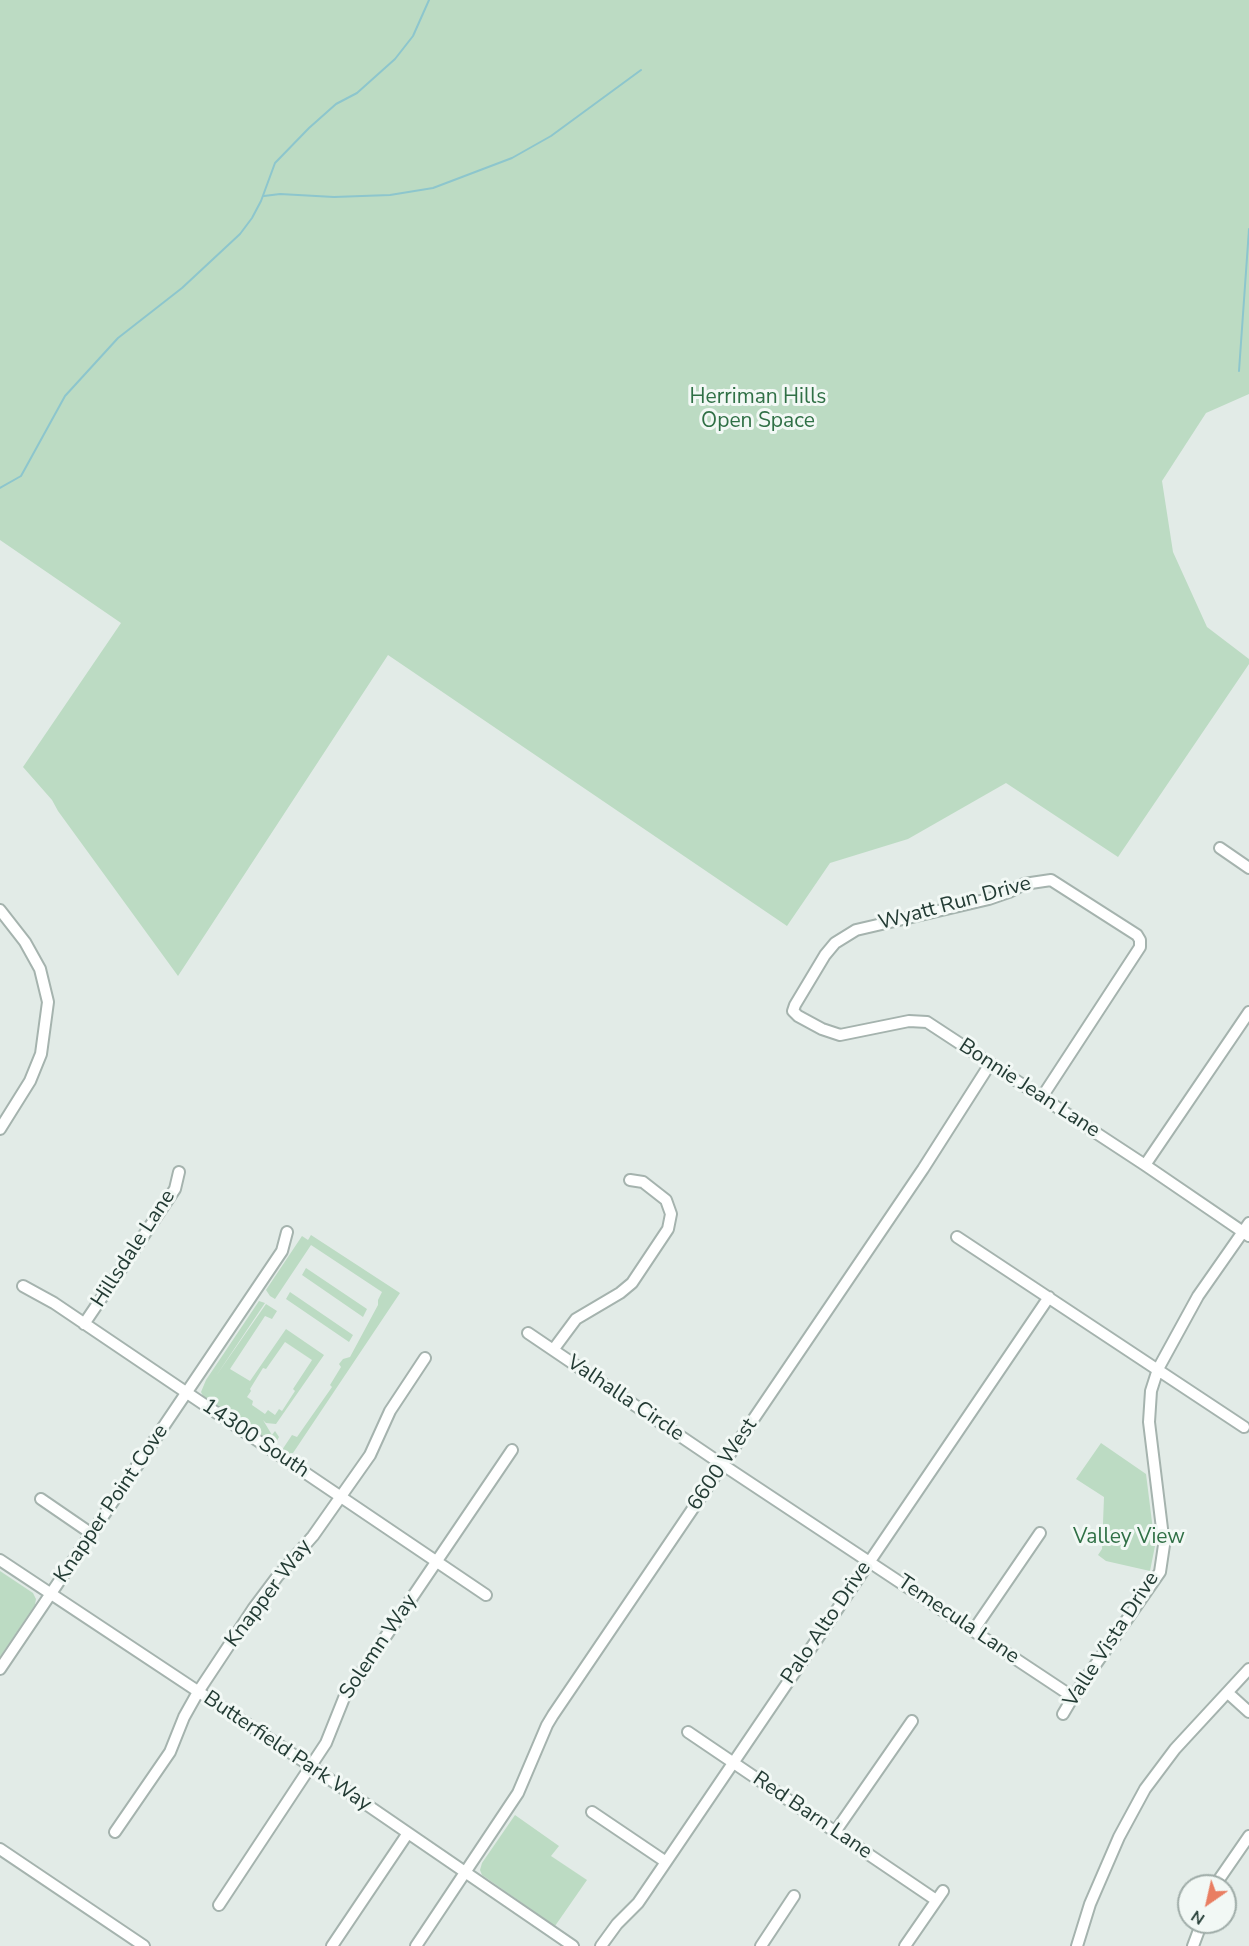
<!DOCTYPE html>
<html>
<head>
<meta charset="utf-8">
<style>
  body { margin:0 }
  #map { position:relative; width:1249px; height:1946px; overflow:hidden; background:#e2ebe7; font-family:"Nunito Sans",sans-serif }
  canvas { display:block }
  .north { position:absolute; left:1177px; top:1874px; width:60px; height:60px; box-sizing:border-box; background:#f2f8f5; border:2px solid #9faca8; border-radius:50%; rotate:214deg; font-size:16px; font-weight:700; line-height:24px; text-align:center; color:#233b34 }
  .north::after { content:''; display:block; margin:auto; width:21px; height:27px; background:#e97e62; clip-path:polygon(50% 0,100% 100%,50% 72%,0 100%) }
</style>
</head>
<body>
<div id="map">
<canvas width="1249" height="1946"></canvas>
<div class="north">N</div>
</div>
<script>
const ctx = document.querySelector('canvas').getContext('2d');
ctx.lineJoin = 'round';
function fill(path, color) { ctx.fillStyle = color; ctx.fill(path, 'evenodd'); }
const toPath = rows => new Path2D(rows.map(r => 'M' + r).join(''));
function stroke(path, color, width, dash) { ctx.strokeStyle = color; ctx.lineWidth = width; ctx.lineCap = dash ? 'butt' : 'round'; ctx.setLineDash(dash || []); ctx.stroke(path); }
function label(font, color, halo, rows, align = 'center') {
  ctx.font = font + ' "Nunito Sans",sans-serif'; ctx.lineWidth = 6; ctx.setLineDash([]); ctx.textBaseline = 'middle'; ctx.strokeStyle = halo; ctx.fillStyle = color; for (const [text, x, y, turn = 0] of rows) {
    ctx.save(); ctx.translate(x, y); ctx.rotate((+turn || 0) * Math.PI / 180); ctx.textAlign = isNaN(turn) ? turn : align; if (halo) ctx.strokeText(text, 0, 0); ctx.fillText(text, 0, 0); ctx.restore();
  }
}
const green = toPath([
  [0,0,1249,0,1249,394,1206,413,1162,481,1173,552,1207,627,1249,659,1249,664,1118,857,1006,783,908,839,830,863,787,926,388,655,178,976,58,811,52,800,23,767,121,623,0,540],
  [311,1235,400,1293,293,1453,290,1453,293,1459,282,1450,292,1435,297,1437,332,1387,330,1385,341,1367,339,1364,343,1359,350,1357,378,1305,378,1300,382,1292,311,1245,275,1299,270,1296,272,1294,270,1296,266,1290,302,1236,308,1240],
  [306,1268,367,1309,363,1317,302,1275],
  [290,1292,353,1335,349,1342,286,1299],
  [259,1301,265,1303,216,1376,266,1304,277,1311,272,1319,265,1316,230,1369,250,1381,286,1329,324,1355,276,1424,266,1423,263,1420,272,1435,275,1431,279,1437,274,1446,204,1398,201,1392,206,1380],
  [285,1342,312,1360,293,1389,295,1391,282,1411,279,1409,275,1415,268,1410,265,1414,252,1405,253,1401,247,1397,251,1391,250,1389,263,1368,266,1369],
  [1101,1443,1146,1474,1155,1546,1150,1571,1106,1561,1098,1555,1102,1549,1104,1497,1076,1479],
  [0,1571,33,1593,36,1599,35,1605,0,1657],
  [515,1815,559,1846,551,1856,587,1880,555,1926,482,1875,480,1870,482,1863]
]);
const stream = toPath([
  [264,196,280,194,334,197,390,195,433,188,512,158,551,136,641,70],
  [1239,371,1249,229],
  [0,488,21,476,65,396,118,338,182,288,240,234,252,218,261,201,275,163,309,128,336,104,357,93,395,59,413,36,429,0]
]);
const minor = toPath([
  [1220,848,1249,868],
  [0,910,25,942,40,969,48,1002,41,1054,30,1081,0,1129],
  [1042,1097,1140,947,1140,940,1137,935,1051,880,1024,884,1009,892,989,899,856,930,835,943,825,955,795,1005,793,1011,798,1016,822,1029,840,1035,909,1021,927,1022,1145,1165,1249,1236],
  [1145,1165,1249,1012],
  [957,1237,1244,1427],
  [23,1286,54,1303,486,1595],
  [84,1324,175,1189,179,1172],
  [528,1333,723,1465,1073,1697],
  [553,1350,576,1319,620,1293,632,1283,668,1229,671,1214,666,1200,643,1182,630,1180],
  [41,1499,92,1534],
  [0,1560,303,1761,573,1946],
  [973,1631,1040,1533],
  [0,1669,282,1251,287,1232],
  [1228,1693,1249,1712],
  [1063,1714,1073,1697,1160,1572,1164,1545,1149,1422,1151,1391,1158,1369,1198,1296,1249,1223],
  [688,1732,936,1900],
  [592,1812,666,1862],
  [115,1832,170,1752,184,1717,198,1692,253,1609,277,1577,313,1536,370,1455,390,1411,425,1358],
  [835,1832,912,1721],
  [0,1849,144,1946],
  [1216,1886,1220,1878,1249,1836],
  [219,1905,326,1743,344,1698,512,1450],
  [332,1946,408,1833],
  [416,1946,518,1793,547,1725,553,1715,923,1169,990,1064],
  [601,1946,617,1924,638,1903,666,1862,1049,1297],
  [761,1946,794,1896],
  [905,1946,943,1891],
  [1077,1946,1090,1904,1119,1837,1145,1789,1175,1749,1249,1669],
  [1193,1946,1202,1922]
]);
const parkNames = [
  ["Herriman Hills",758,398],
  ["Open Space",758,422],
  ["Valley View",1129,1538]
];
const streetNames = [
  ["Wyatt Run Drive",955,904,-15],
  ["Bonnie Jean Lane",1029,1089,33],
  ["Hillsdale Lane",134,1249,-57],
  ["Valhalla Circle",625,1399,34],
  ["14300 South",255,1439,34],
  ["6600 West",723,1465,-56],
  ["Knapper Point Cove",112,1504,-56],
  ["Knapper Way",269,1594,-53],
  ["Temecula Lane",958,1620,34],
  ["Palo Alto Drive",827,1623,-56],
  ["Valle Vista Drive",1112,1640,-57],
  ["Solemn Way",379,1647,-56],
  ["Butterfield Park Way",287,1752,34],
  ["Red Barn Lane",812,1816,34]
];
fill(green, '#bcdbc3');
stroke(stream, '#8dc6cd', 2);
stroke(minor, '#a5b3ae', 14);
stroke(minor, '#fff', 10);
label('21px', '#307046', '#f2f8f5', parkNames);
label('21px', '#233b34', '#f2f8f5', streetNames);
</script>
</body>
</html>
